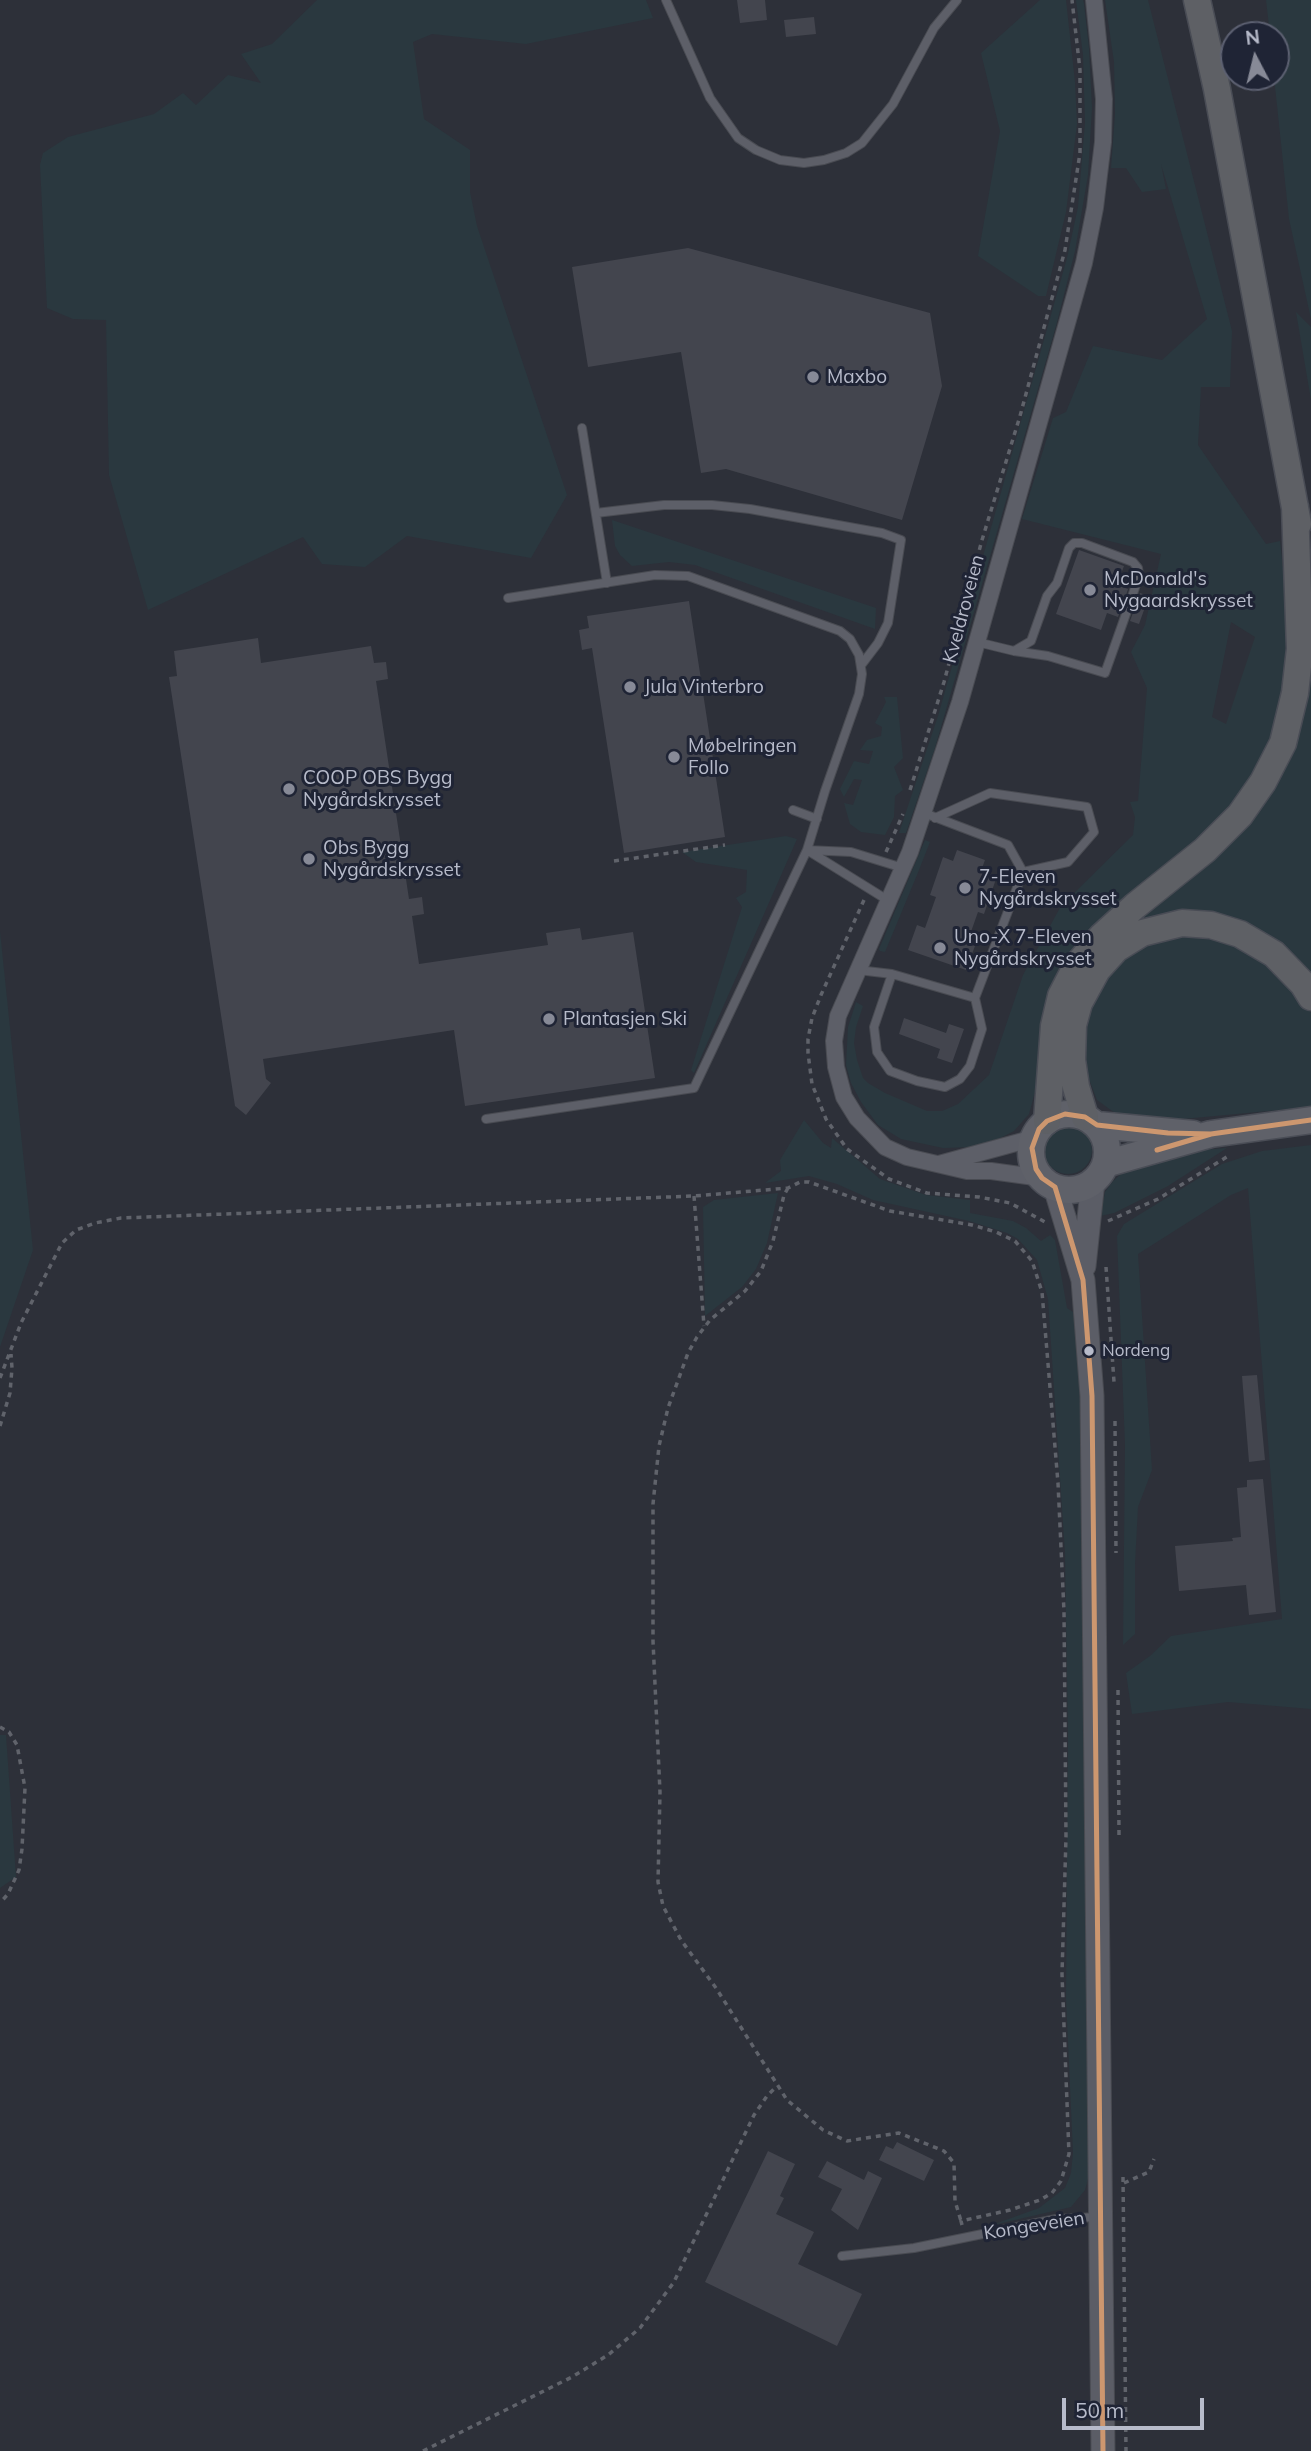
<!DOCTYPE html>
<html>
<head>
<meta charset="utf-8">
<style>
  body { margin:0 }
  #map { position:relative; width:1311px; height:2451px; overflow:hidden; background:#2d3039; font-family:Mulish,sans-serif }
  canvas { display:block }
  .north { position:absolute; left:1220px; top:21px; width:70px; height:70px; box-sizing:border-box; background:#1f2435; border:2px solid #5c6071; border-radius:50%; rotate:353deg; font-size:19px; font-weight:700; line-height:28px; text-align:center; color:#b7bbca }
  .north::after { content:''; display:block; margin:auto; width:24px; height:32px; background:#878a97; clip-path:polygon(50% 0,100% 100%,50% 72%,0 100%) }
  .scale { position:absolute; left:1062px; top:2398px; width:142px; height:32px; box-sizing:border-box; border:4px solid #b7bbca; border-top:0; padding-left:9px; font-size:21px; line-height:24px; white-space:nowrap; color:#b7bbca; -webkit-text-stroke:5px #1f2435; paint-order:stroke }
</style>
</head>
<body>
<div id="map">
<canvas width="1311" height="2451"></canvas>
<div class="north">N</div>
<div class="scale">50 m</div>
</div>
<script>
const ctx = document.querySelector('canvas').getContext('2d');
ctx.lineJoin = 'round';
function fill(path, color) { ctx.fillStyle = color; ctx.fill(path, 'evenodd'); }
const toPath = rows => new Path2D(rows.map(r => 'M' + r).join(''));
function stroke(path, color, width, dash) { ctx.strokeStyle = color; ctx.lineWidth = width; ctx.lineCap = dash ? 'butt' : 'round'; ctx.setLineDash(dash || []); ctx.stroke(path); }
function label(font, color, halo, rows, align = 'center') {
  ctx.font = font + ' Mulish,sans-serif'; ctx.lineWidth = 6; ctx.setLineDash([]); ctx.textBaseline = 'middle'; ctx.strokeStyle = halo; ctx.fillStyle = color; for (const [text, x, y, turn = 0] of rows) {
    ctx.save(); ctx.translate(x, y); ctx.rotate((+turn || 0) * Math.PI / 180); ctx.textAlign = isNaN(turn) ? turn : align; if (halo) ctx.strokeText(text, 0, 0); ctx.fillText(text, 0, 0); ctx.restore();
  }
}
const green = toPath([
  [317,0,646,0,653,18,526,44,432,34,413,42,424,119,470,150,470,192,477,226,567,495,531,558,407,536,365,567,322,564,303,537,148,610,109,475,106,320,73,319,47,308,40,165,43,153,68,137,154,114,183,93,196,105,228,75,261,83,241,54,272,44],
  [1040,0,1066,0,1075,82,1077,124,1066,212,1046,296,1038,296,978,256,1000,131,981,53],
  [1076,0,1083,0,1084,4,1089,48,1092,108,1088,175,1075,251,1056,326,935,748,906,833,899,833,938,716,1067,258,1078,207,1085,123,1083,55],
  [1105,0,1148,0,1232,331,1230,387,1201,387,1198,445,1266,544,1280,541,1288,613,1282,700,1271,736,1260,763,1213,829,1094,925,1063,959,1051,986,1044,1013,1036,1088,1029,1114,1014,1131,998,1139,971,1147,943,1148,901,1139,878,1125,861,1102,851,1083,846,1065,848,1027,856,1002,863,1006,856,1027,854,1043,857,1060,863,1078,868,1083,885,1093,927,1111,942,1111,958,1104,989,1075,1023,975,1061,906,1133,835,1135,817,1130,802,1138,801,1147,688,1131,652,1145,625,1161,554,1022,519,1053,418,1066,412,1093,346,1162,360,1207,319,1161,164,1166,189,1142,192,1126,168,1111,168,1115,114,1114,62],
  [1231,622,1255,637,1226,724,1212,717],
  [1266,0,1311,0,1311,319,1289,219,1274,77,1276,77,1276,35,1270,35],
  [1296,312,1311,327,1311,400],
  [612,520,876,608,875,629,695,565,669,562,632,566,620,555,615,546],
  [1305,645,1311,671,1311,982,1277,945,1132,928,1129,919,1246,815],
  [884,697,897,697,903,758,894,767,903,790,895,796,894,817,885,835,861,832,850,824,844,803,853,805,862,780,854,779,844,797,840,789,854,761,869,764,873,751,860,750,867,740,881,736,882,727,875,723,886,702],
  [786,836,797,839,694,1073,691,1070,742,907,736,898,746,892,747,870,696,862,682,852],
  [925,840,930,842,917,875,885,952,880,951,879,949],
  [0,931,33,1250,0,1347],
  [1179,933,1249,944,1306,1004,1311,1013,1311,1107,1151,1122,1115,1113,1097,1100,1087,1074,1082,1023,1098,982,1126,952],
  [804,1120,823,1143,831,1148,832,1138,880,1179,926,1195,970,1200,970,1213,1013,1221,1026,1228,1041,1241,1050,1235,1055,1240,1067,1308,1076,1314,1080,1402,1085,1660,1091,2168,1085,2190,1071,2207,989,2226,1039,2208,1065,2188,1071,2173,1073,2153,1066,1998,1068,1737,1065,1553,1048,1299,1037,1260,1018,1239,1007,1233,969,1221,873,1200,837,1184,809,1176,765,1183,781,1171,780,1160],
  '1044 1150a24 24 0 1 1 48 0a24 24 0 1 1-48 0Z',
  [1311,1145,1311,1709,1228,1702,1132,1714,1126,1673,1150,1656,1171,1636,1282,1619,1248,1188,1231,1195,1138,1254,1152,1470,1138,1507,1135,1564,1135,1634,1123,1645,1125,1445,1117,1236,1124,1224,1222,1164,1262,1151],
  [1227,1148,1168,1186,1114,1213,1100,1216,1105,1192,1113,1181,1129,1167,1182,1151],
  [778,1193,767,1243,756,1269,742,1287,705,1316,703,1207,714,1200],
  [0,1735,6,1735,16,1877,0,1888]
]);
const building = toPath([
  [737,0,765,0,767,20,740,23],
  [814,17,816,34,786,37,784,20],
  [688,248,930,313,942,386,902,520,726,469,701,473,681,352,588,367,572,267],
  [1079,550,1124,566,1117,585,1128,589,1126,595,1118,617,1107,613,1101,630,1056,614],
  [1140,593,1149,596,1139,624,1130,621],
  [689,601,725,837,624,853,592,648,582,650,579,630,589,628,587,616],
  [258,638,261,663,371,646,374,663,386,662,388,679,376,681,409,899,422,897,424,914,412,916,419,964,548,945,546,933,580,928,582,940,633,932,655,1078,465,1106,454,1030,263,1059,266,1079,271,1083,246,1115,235,1106,169,677,177,676,174,651],
  [957,850,985,860,981,871,997,876,984,914,978,912,967,943,975,946,966,970,908,950,917,925,925,928,936,897,930,895,943,857,953,861],
  [904,1018,946,1033,949,1024,964,1029,952,1063,937,1058,940,1049,899,1034],
  [1257,1375,1265,1460,1249,1462,1242,1376],
  [1263,1479,1276,1612,1249,1615,1246,1585,1179,1591,1175,1546,1233,1541,1232,1538,1241,1537,1237,1488,1247,1487,1247,1480],
  [897,2142,934,2160,924,2181,879,2160,886,2146,893,2149],
  [768,2151,795,2164,780,2196,784,2198,776,2214,814,2232,798,2264,862,2294,837,2346,705,2282],
  [827,2161,864,2180,868,2171,882,2178,858,2230,831,2210,842,2189,818,2177]
]);
const path = toPath([
  [910,790,944,682,982,540,1020,416,1065,250,1080,153,1080,70,1072,0],
  [886,852,903,814],
  [614,861,725,845],
  [864,900,821,995,812,1018,808,1039,808,1053,812,1084,826,1119,847,1149,889,1179,927,1193,979,1197,1010,1203,1045,1222],
  [788,1188,784,1195,773,1241,761,1271,745,1291,710,1320,697,1337,688,1353,668,1408,659,1446,653,1504,653,1641,660,1792,658,1882,663,1906,681,1940,716,1988,787,2100,823,2130,847,2141,899,2133,944,2151,954,2163,955,2201,961,2221],
  [694,1196,704,1326],
  [1108,1221,1158,1199,1230,1155],
  [1106,1267,1114,1382],
  [0,1378,21,1323,62,1243,76,1230,95,1223,121,1218,694,1196,788,1188,800,1182,809,1182,890,1211,972,1225,996,1232,1015,1241,1032,1261,1042,1292,1058,1483,1064,1612,1066,1837,1062,1974,1069,2154,1061,2181,1052,2193,1040,2200,1010,2210,961,2221,962,2225],
  [1115,1421,1116,1553],
  [0,1426,10,1393,12,1368,11,1354],
  [1118,1690,1119,1836],
  [0,1727,9,1732,17,1745,25,1788,22,1849,19,1870,8,1894,0,1903],
  [1123,2177,1126,2451],
  [1124,2183,1149,2172,1154,2159],
  [423,2451,572,2377,608,2355,640,2328,674,2282,754,2115,767,2096,777,2086]
]);
const service = toPath([
  [666,0,710,98,738,138,756,150,780,160,804,163,824,160,846,153,862,143,893,104,934,28,957,0],
  [582,428,607,583],
  [596,513,664,505,712,505,750,509,882,533,901,540,888,623,878,643,862,664],
  [977,642,1014,651,1048,656,1105,673,1132,597,1139,575,1138,568,1133,562,1082,543,1074,543,1069,548,1057,583,1047,596,1031,641,1014,651],
  [793,810,817,819],
  [935,818,990,793,1087,807,1094,832,1068,862,1023,872],
  [889,901,807,850,851,852,903,868],
  [858,970,892,974,975,998,1023,872,1008,845,924,813],
  [892,974,874,1027,877,1052,890,1071,917,1081,945,1087,960,1079,970,1066,982,1029,975,998],
  [486,1119,694,1088,807,850,825,791,859,694,862,674,859,655,850,639,840,631,688,576,655,575,508,598],
  [842,2256,914,2248,1056,2219,1098,2217]
]);
const minor = toPath([
  [939,1164,1034,1138],
  [1042,1178,991,1171,967,1171,907,1157,885,1147,857,1118,844,1097,836,1067,834,1041,838,1016,910,852,960,702,1084,263,1095,208,1103,142,1104,99,1094,0]
]);
const secondary = toPath([
  [1055,1187,1083,1280,1092,1396,1103,2451],
  [1084,1266,1093,1181]
]);
const primary = toPath([
  '1031 1152a38 38 0 1 1 76 0a38 38 0 1 1-76 0Z',
  [1097,1125,1193,1134],
  [1105,1164,1211,1134,1311,1120]
]);
const trunk = toPath([
  [1197,0,1217,89,1298,524],
  [1085,1117,1076,1087,1072,1060,1073,1025,1079,1003,1097,970,1116,949,1142,933,1182,923,1211,925,1240,934,1274,954,1303,984,1311,997],
  [1047,1121,1054,1026,1061,996,1077,965,1102,936,1135,906,1205,850,1240,815,1263,782,1283,743,1295,693,1300,649,1295,507]
]);
const bus1 = toPath([
  [1157,1150,1211,1134,1311,1120],
  [1103,2451,1092,1396,1083,1280,1055,1187,1042,1178,1036,1169,1032,1148,1039,1129,1047,1121,1065,1114,1085,1117,1097,1125,1168,1133,1211,1134]
]);
const markers = [
  [813,377,7,"#878a97"],
  [1090,590,7,"#878a97"],
  [630,687,7,"#878a97"],
  [674,757,7,"#878a97"],
  [289,789,7,"#878a97"],
  [309,859,7,"#878a97"],
  [965,888,7,"#878a97"],
  [940,948,7,"#878a97"],
  [549,1019,7,"#878a97"],
  [1089,1351,6,"#b7bbca"]
];
const busNames = [
  ["Nordeng",1102,1351]
];
const poiNames = [
  ["Maxbo",827,377],
  ["McDonald's",1104,579],
  ["Nygaardskrysset",1104,601],
  ["Jula Vinterbro",644,687],
  ["Møbelringen",688,746],
  ["Follo",688,768],
  ["COOP OBS Bygg",303,778],
  ["Nygårdskrysset",303,800],
  ["Obs Bygg",323,848],
  ["Nygårdskrysset",323,870],
  ["7-Eleven",979,877],
  ["Nygårdskrysset",979,899],
  ["Uno-X 7-Eleven",954,937],
  ["Nygårdskrysset",954,959],
  ["Plantasjen Ski",563,1019]
];
const streetNames = [
  ["Kveldroveien",964,609,-75],
  ["Kongeveien",1034,2226,-9]
];
fill(green, '#2a383f');
fill(building, '#43454e');
stroke(service, '#494b52', 10);
stroke(minor, '#494b52', 18);
stroke(secondary, '#494b52', 25);
stroke(primary, '#4a4d56', 29);
stroke(trunk, '#494c55', 29);
stroke(path, '#60636b', 3.5, [5, 5]);
stroke(service, '#5d5f68', 8);
stroke(minor, '#5d5f68', 16);
stroke(secondary, '#5b5d66', 23);
stroke(primary, '#5f6169', 26);
stroke(trunk, '#5e6065', 26);
stroke(bus1, '#cd976f', 5);
for (const [x, y, r, color] of markers) { const dot = new Path2D(); dot.arc(x, y, r, 0, 2 * Math.PI); ctx.fillStyle = color; ctx.fill(dot); stroke(dot, '#1f2435', 2.5); }
label('17px', '#b7bbca', '#1f2435', busNames, 'left');
label('19px', '#b7bbca', '#1f2435', poiNames, 'left');
label('19px', '#b7bbca', '#1f2435', streetNames);
</script>
</body>
</html>
